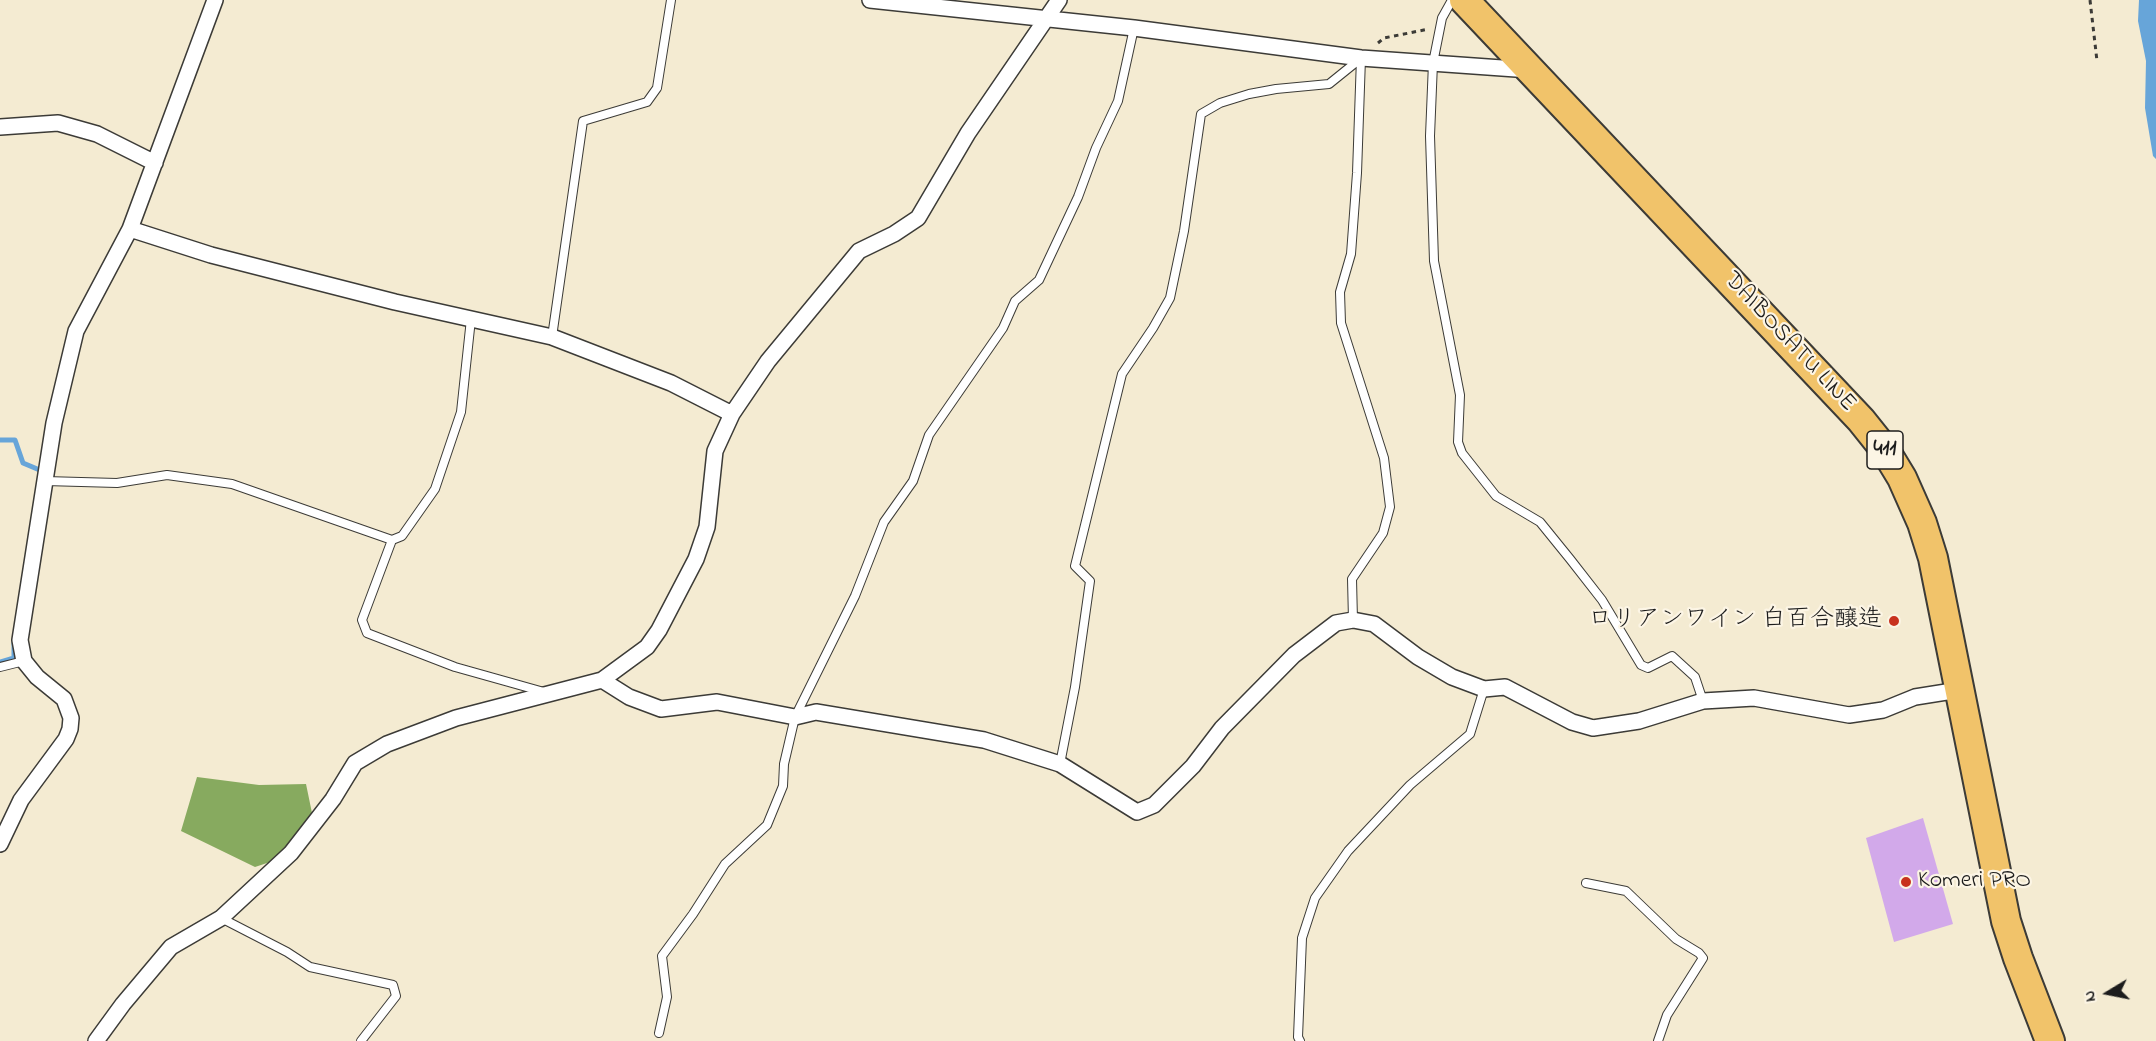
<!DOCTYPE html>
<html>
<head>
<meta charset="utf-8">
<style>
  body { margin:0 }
  #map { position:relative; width:2156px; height:1041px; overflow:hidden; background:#f4ebd2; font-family:"Indie Flower",sans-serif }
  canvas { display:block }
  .north { position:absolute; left:2078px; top:963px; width:60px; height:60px; -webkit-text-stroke:4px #fcf5e5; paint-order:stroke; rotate:260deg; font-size:16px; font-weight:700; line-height:24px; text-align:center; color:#1c1c1c }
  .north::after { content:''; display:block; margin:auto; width:21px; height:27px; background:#1c1c1c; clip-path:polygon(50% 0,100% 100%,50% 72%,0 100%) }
</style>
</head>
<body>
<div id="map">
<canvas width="2156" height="1041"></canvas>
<div class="north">N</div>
</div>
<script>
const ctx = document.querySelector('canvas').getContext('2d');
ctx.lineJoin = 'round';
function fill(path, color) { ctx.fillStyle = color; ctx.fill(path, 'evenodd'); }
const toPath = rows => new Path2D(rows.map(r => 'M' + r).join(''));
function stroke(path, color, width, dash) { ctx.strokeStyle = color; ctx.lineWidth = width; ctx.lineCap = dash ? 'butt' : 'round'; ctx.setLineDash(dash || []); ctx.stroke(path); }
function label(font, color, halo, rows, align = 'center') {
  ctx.font = font + ' "Indie Flower","Klee One",sans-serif'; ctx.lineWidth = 4.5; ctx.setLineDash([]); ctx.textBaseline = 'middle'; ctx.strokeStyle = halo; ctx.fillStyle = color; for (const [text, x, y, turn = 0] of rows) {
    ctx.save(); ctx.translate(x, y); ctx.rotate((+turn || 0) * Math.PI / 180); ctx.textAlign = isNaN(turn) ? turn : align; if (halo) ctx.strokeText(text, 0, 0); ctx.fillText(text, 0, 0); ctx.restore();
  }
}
const forest = toPath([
  [197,777,259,785,306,784,312,813,276,860,255,867,181,831]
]);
const water = toPath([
  [2139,0,2156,0,2156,159,2153,156,2145,108,2146,61,2138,21]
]);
const stream = toPath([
  [0,440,15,440,23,463,42,471],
  [0,662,14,658,14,643]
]);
const building = toPath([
  [1923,818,1953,924,1894,942,1866,838]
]);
const path = toPath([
  [2090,0,2097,61],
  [1378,43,1384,38,1429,29]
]);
const lane = toPath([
  [1452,0,1442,18,1433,63,1430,136,1434,261,1460,395,1458,442,1462,453,1496,496,1540,522,1570,559,1602,600,1641,665,1648,668,1672,656,1695,677,1703,701],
  [471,319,461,412,435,489,402,536,392,540,362,620,367,633,455,667,544,692],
  [552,337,583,121,647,102,657,88,671,0],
  [45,481,117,483,167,475,232,484,392,540],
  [1353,620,1352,579,1383,533,1390,507,1384,458,1341,323,1340,292,1351,254,1357,173,1361,58],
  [0,667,24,661],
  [1060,764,1075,687,1090,581,1075,566,1122,374,1153,328,1170,298,1184,231,1201,114,1220,103,1249,94,1276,89,1329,84,1360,59],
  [1586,883,1626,891,1676,939,1699,953,1703,958,1667,1015,1658,1041],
  [221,918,287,952,310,967,393,985,396,996,361,1041],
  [659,1033,667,997,662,956,693,914,725,864,767,825,783,786,784,764,795,717,855,596,884,522,913,481,929,435,1003,328,1015,301,1039,280,1078,197,1096,148,1118,101,1134,28],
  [1300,1041,1298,1037,1302,938,1315,898,1348,851,1410,785,1470,734,1484,689]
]);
const street = toPath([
  [870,0,1134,28,1361,58,1530,70],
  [0,127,58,123,97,134,155,163],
  [130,229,211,255,395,302,552,337,671,383,732,414],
  [602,680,629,697,661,709,717,702,795,717,816,712,984,740,1060,764,1137,812,1154,805,1193,766,1222,728,1294,655,1336,623,1353,620,1374,624,1418,657,1452,677,1484,689,1505,687,1572,722,1593,728,1639,721,1703,701,1754,698,1849,715,1883,710,1915,697,1959,690],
  [0,844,21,800,66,739,70,729,71,718,64,699,37,677,24,661,20,640,54,423,76,331,130,229,215,0],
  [96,1041,123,1004,171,947,221,918,291,853,333,799,355,763,387,744,456,718,602,680,647,647,659,630,696,559,707,527,715,451,732,414,768,361,859,251,894,234,918,218,968,133,1059,0]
]);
const highway = toPath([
  [1464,0,1861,420,1885,450,1902,478,1922,523,1933,558,2006,921,2018,958,2050,1041]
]);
const markers = [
  [1894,621,6,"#c8321e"],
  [1906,882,6,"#c8321e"]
];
const shields = [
  [1885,450,36]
];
const shieldNames = [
  ["411",1885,450]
];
const streetNames = [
  ["DAIBOSATU LINE",1789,343,47]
];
const poiNames = [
  ["ロリアンワイン 白百合醸造",1882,621],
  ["Komeri PRO",1918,882,"left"]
];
fill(forest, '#87aa5f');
fill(water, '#67a5d9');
stroke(stream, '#67a5d9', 5);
fill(building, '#d2a9ea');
stroke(lane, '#3c3b37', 10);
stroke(street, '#3c3b37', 18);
stroke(highway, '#3c3b37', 32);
stroke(path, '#3c3b37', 3, [4.5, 4.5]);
stroke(lane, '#fff', 8);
stroke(street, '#fff', 15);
stroke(highway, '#f1c36a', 28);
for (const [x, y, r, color] of markers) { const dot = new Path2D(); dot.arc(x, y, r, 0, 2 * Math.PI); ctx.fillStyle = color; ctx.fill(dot); stroke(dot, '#fcf5e5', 2); }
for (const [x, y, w] of shields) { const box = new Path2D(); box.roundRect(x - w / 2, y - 19, w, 38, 4.5); ctx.fillStyle = '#fcf5e5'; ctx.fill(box); stroke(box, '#1c1c1c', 1.5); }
label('bold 22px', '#1c1c1c', null, shieldNames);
label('24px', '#1c1c1c', '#fcf5e5', streetNames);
label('24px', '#1c1c1c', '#fcf5e5', poiNames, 'right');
</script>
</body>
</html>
